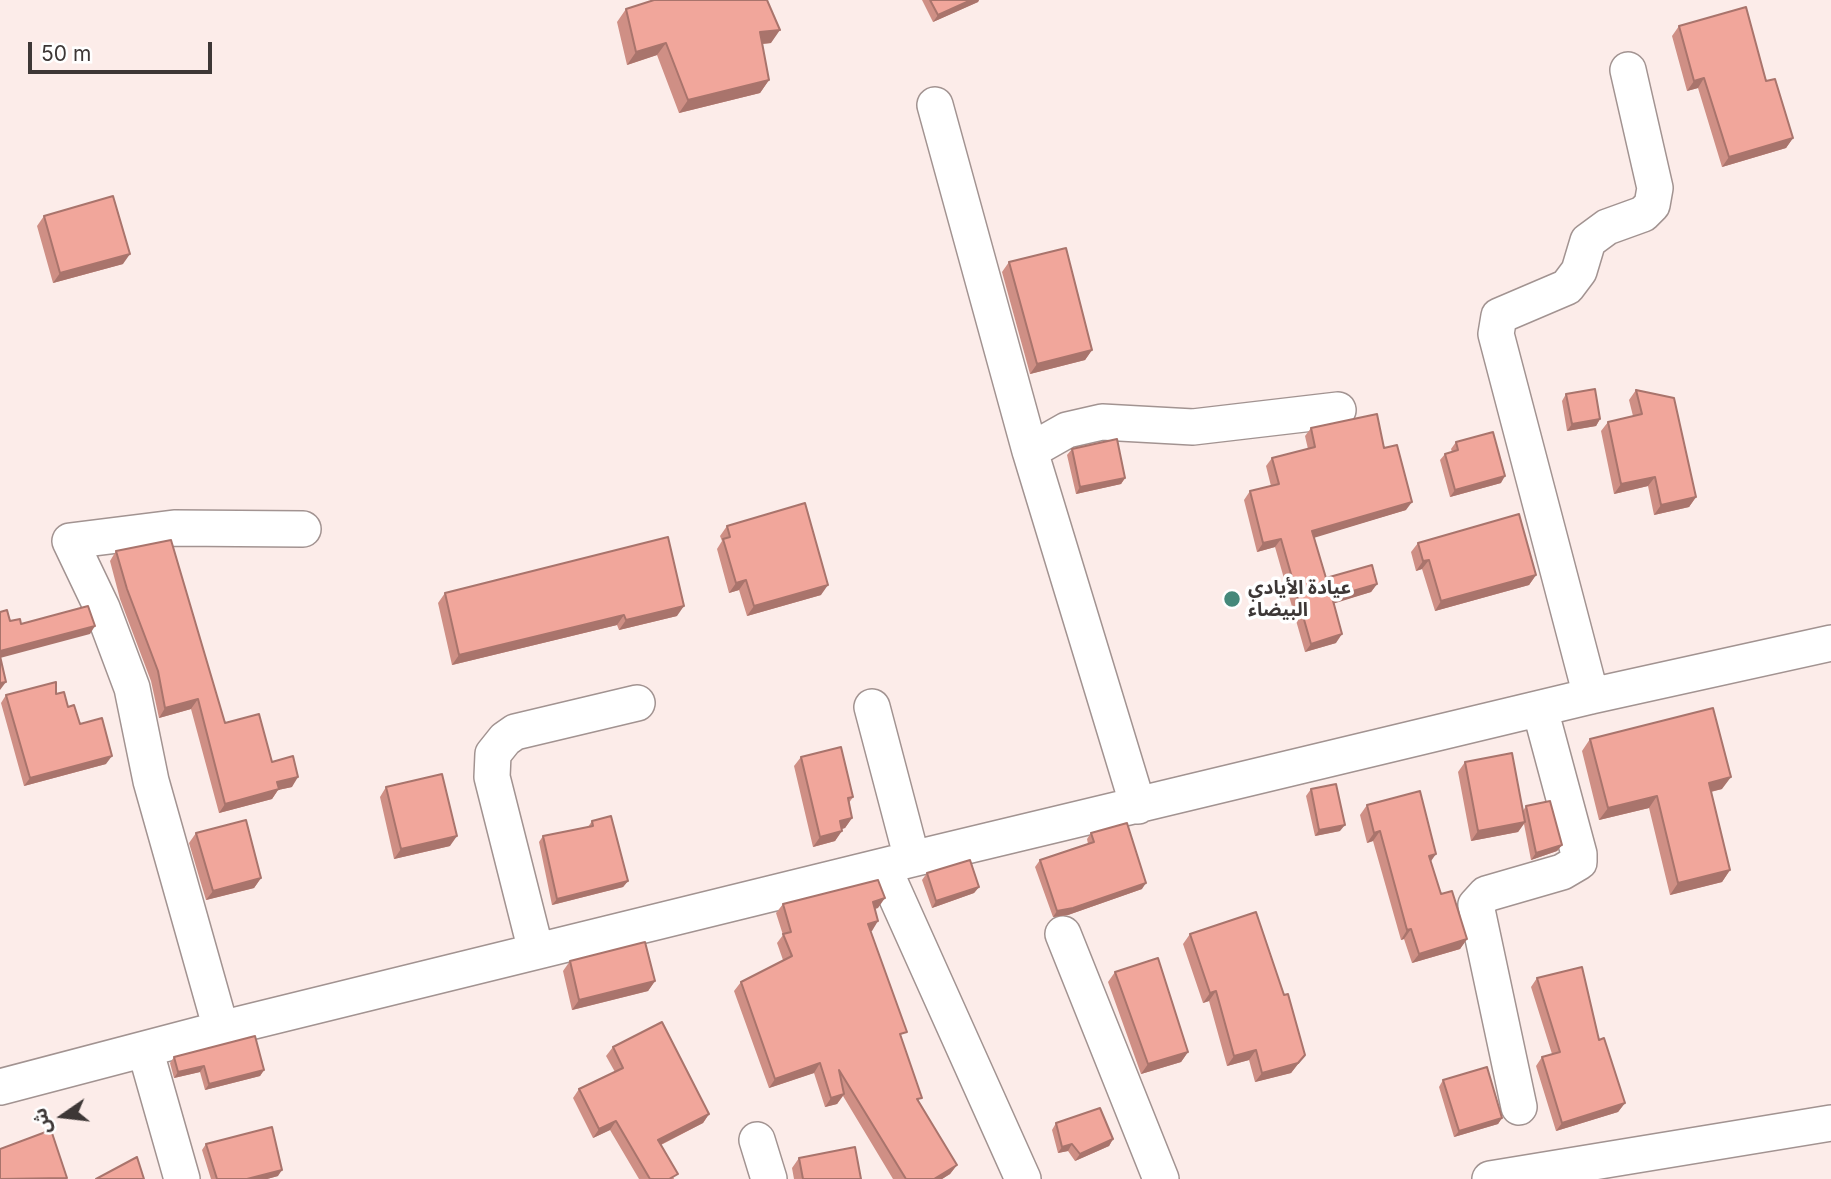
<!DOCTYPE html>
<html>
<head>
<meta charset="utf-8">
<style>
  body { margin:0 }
  #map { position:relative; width:1831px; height:1179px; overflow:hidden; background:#fcece9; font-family:Inter,"Noto Sans Arabic",sans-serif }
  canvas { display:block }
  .north { position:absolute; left:28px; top:1081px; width:70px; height:70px; -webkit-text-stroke:5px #fff; paint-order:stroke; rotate:256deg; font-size:19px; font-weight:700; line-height:28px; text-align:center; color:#3d3736 }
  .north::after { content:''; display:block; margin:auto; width:24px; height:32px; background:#3d3736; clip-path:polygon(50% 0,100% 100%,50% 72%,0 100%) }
  .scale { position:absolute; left:28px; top:42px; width:184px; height:32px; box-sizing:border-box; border:4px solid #3d3736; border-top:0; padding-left:9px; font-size:21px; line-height:24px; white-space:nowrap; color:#3d3736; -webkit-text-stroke:5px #fff; paint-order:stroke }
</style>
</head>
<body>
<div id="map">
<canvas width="1831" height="1179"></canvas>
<div class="north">ش</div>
<div class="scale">50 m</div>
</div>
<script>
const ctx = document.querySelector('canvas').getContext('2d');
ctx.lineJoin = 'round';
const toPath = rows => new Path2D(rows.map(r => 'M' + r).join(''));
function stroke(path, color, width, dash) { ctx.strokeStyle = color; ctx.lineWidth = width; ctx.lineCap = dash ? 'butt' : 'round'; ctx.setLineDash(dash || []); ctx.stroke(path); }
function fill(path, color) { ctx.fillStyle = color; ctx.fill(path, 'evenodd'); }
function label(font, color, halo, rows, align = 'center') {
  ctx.font = font + ' Inter,"Noto Sans Arabic",sans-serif'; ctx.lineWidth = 7; ctx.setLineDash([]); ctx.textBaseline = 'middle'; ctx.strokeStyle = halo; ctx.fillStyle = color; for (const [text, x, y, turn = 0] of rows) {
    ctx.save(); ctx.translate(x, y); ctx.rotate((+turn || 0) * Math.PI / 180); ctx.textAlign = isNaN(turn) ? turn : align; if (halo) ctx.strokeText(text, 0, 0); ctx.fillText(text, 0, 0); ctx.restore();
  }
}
const minor = toPath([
  [935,105,1030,451,1138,806],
  [1030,451,1067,430,1102,422,1193,427,1338,410],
  [1591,696,1496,334,1499,316,1567,287,1579,271,1588,241,1607,227,1643,214,1652,205,1655,188,1628,70],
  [872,707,912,859],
  [883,867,1023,1179],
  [1063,934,1161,1179],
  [536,951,492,777,493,754,505,739,515,732,637,703],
  [221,1029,151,781,132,688,102,608,70,541,174,528,303,529],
  [145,1049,182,1179],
  [0,1087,221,1029,912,859,1591,696,1831,643],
  [1519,1107,1476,905,1486,894,1562,872,1579,862,1579,854,1540,709],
  [757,1140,769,1179],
  [1490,1179,1831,1123]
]);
const wall = toPath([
  [922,0,979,0,978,2,933,22],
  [626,9,771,43,762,44,769,80,760,93,679,113,657,55,627,65,617,22],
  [1679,26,1766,81,1793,138,1786,148,1722,167,1698,88,1687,91,1672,36],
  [44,216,123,264,53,283,37,226],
  [1009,262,1092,350,1085,360,1030,374,1002,272],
  [1636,390,1696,497,1689,507,1654,515,1648,486,1614,494,1601,431,1608,422,1633,416,1629,400],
  [1566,394,1600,419,1596,426,1567,431,1562,401],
  [1311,428,1384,448,1406,510,1314,537,1326,578,1377,584,1371,592,1333,603,1336,643,1305,652,1275,547,1257,552,1244,500,1250,491,1271,486,1266,466,1272,458,1308,449,1305,436],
  [1456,442,1501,483,1450,497,1440,460,1445,454,1452,452,1451,449],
  [1072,449,1125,478,1121,484,1076,494,1067,455],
  [727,526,821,595,747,616,739,590,729,593,717,549,722,541,720,536],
  [1418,543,1536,575,1529,585,1435,611,1422,569,1416,571,1411,552],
  [116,551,225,723,272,762,292,787,278,790,272,799,219,813,191,709,159,718,151,681,120,599,110,561],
  [445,593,677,616,619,630,617,625,452,665,438,603],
  [56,694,68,707,106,764,24,786,1,703,6,695],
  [1590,739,1722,789,1711,792,1730,870,1722,882,1670,895,1649,808,1599,820,1582,751],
  [801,757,853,797,849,803,852,818,845,828,842,829,835,841,813,847,794,766],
  [1465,762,1523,811,1526,806,1562,845,1557,851,1531,860,1524,824,1518,832,1471,841,1458,772],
  [386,787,450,846,394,859,380,797],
  [1311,789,1340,831,1315,836,1306,796],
  [1367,805,1431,862,1441,894,1467,939,1460,949,1412,963,1404,939,1401,940,1373,841,1367,843,1360,815],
  [592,821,628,881,623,887,552,905,539,842,543,836,588,827],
  [196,833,261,878,254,888,206,900,189,843],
  [1091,833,1142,889,1068,915,1053,917,1035,867,1040,860,1088,844,1087,839],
  [927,873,979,887,974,893,932,908,922,880],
  [783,904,878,908,874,909,872,931,870,931,902,1039,919,1102,957,1165,950,1174,942,1179,893,1179,843,1096,837,1104,825,1107,814,1073,769,1088,734,991,741,982,783,960,777,943,783,935,776,913],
  [1190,934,1305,1055,1291,1073,1255,1082,1249,1060,1227,1066,1209,1001,1203,1003,1183,944],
  [570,961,655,981,648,991,572,1010,563,971],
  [1115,972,1188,1052,1181,1062,1141,1074,1108,982],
  [1537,978,1599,1040,1625,1103,1618,1112,1556,1131,1536,1066,1542,1057,1552,1054,1531,987],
  [613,1047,709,1114,703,1123,661,1145,674,1179,639,1179,610,1130,593,1138,573,1098,579,1089,615,1072,606,1056],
  [174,1057,264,1070,260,1076,205,1090,200,1072,174,1078,170,1063],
  [1443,1080,1502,1118,1498,1124,1454,1137,1439,1087],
  [1056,1123,1113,1139,1109,1146,1075,1161,1068,1151,1058,1153,1052,1130],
  [206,1144,278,1176,267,1179,211,1179,202,1150],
  [799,1158,861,1179,794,1179,792,1168]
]);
const shadedWall = toPath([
  [971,0,979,0,978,2,933,22,938,15],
  [780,30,771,43,751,45,760,32],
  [666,43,657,55,627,65,636,52],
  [1704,78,1698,88,1687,91,1694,81],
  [769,80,760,93,679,113,688,100],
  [1793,138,1786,148,1722,167,1729,157],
  [130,254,123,264,53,283,60,273],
  [1092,350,1085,360,1030,374,1037,364],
  [1600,419,1596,426,1567,431,1572,424],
  [1505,476,1501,483,1450,497,1455,490],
  [1655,477,1648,486,1614,494,1621,484],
  [1125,478,1121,484,1076,494,1080,487],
  [1696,497,1689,507,1654,515,1661,505],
  [1412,502,1406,510,1307,540,1312,531],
  [1281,539,1275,547,1257,552,1263,543],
  [1429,560,1422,569,1416,571,1423,561],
  [1536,575,1529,585,1435,611,1441,601],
  [746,580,739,590,729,593,736,583],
  [1377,584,1371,592,1326,606,1332,597],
  [828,585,821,595,747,616,754,606],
  [684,606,677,616,619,630,626,620],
  [624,615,617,625,452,665,459,655],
  [95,626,90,634,0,658,0,651],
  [1342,634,1336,643,1305,652,1311,644],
  [6,682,0,690,0,683],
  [198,699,191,709,159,718,165,708],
  [112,756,106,764,24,786,30,778],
  [298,777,292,787,278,790,272,799,219,813,225,804,277,782],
  [1731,777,1722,789,1701,794,1709,783],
  [1657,796,1649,808,1599,820,1608,808],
  [852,818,845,828,833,831,840,821],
  [1525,822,1518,832,1471,841,1478,831],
  [1345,825,1340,831,1315,836,1319,830],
  [842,831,835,841,813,847,820,837],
  [1380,831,1373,841,1367,843,1374,833],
  [457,836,450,846,394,859,401,849],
  [1562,845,1557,851,1531,860,1536,853],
  [1436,854,1429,864,1429,856],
  [1730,870,1722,882,1670,895,1678,883],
  [261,878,254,888,206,900,213,891],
  [628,881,623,887,552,905,557,899],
  [1146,883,1142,889,1068,915,1053,917,1057,911],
  [979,887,974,893,932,908,936,901],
  [885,898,878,908,866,911,873,902],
  [878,921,872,931,861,934,868,924],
  [1411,929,1404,939,1401,940,1407,930],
  [1467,939,1460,949,1412,963,1419,954],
  [655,981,648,991,572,1010,579,1000],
  [1216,991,1209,1001,1203,1003,1210,993],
  [1256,1050,1249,1060,1227,1066,1234,1056],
  [1188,1052,1181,1062,1141,1074,1148,1064],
  [1305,1055,1291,1073,1255,1082,1262,1073],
  [820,1063,814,1073,769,1088,775,1079],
  [204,1066,200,1072,174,1078,178,1072],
  [264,1070,260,1076,205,1090,209,1084],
  [844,1094,837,1104,825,1107,831,1098],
  [1625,1103,1618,1112,1556,1131,1562,1123],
  [709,1114,703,1123,652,1149,658,1140],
  [1502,1118,1498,1124,1454,1137,1459,1131],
  [616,1121,610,1130,593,1138,599,1129],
  [1113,1139,1109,1146,1075,1161,1080,1154],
  [1072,1144,1068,1151,1058,1153,1062,1147],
  [957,1165,950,1174,942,1179,934,1179],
  [282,1170,278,1176,267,1179,247,1179]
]);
const building = toPath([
  [654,0,767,0,780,30,760,32,769,80,688,100,666,43,636,52,626,9,654,0],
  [930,0,971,0,938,15,930,0],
  [1746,7,1766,81,1775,79,1793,138,1729,157,1704,78,1694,81,1679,26,1746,7],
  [113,196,130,254,60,273,44,216,113,196],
  [1066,248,1092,350,1037,364,1009,262,1066,248],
  [1595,389,1600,419,1572,424,1566,394,1595,389],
  [1636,390,1674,398,1696,497,1661,505,1655,477,1621,484,1608,422,1642,414,1636,390],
  [1377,414,1384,448,1397,445,1412,502,1312,531,1326,578,1372,565,1377,584,1332,597,1342,634,1311,644,1281,539,1263,543,1250,491,1279,484,1272,458,1315,447,1311,428,1377,414],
  [1493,432,1505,476,1455,490,1445,454,1458,450,1456,442,1493,432],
  [1117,439,1125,478,1080,487,1072,449,1117,439],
  [805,503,828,585,754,606,746,580,736,583,723,539,730,537,727,526,805,503],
  [1519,514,1536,575,1441,601,1429,560,1423,561,1418,543,1519,514],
  [668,537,684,606,626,620,624,615,459,655,445,593,668,537],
  [171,540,225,723,259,714,272,762,293,756,298,777,277,782,279,789,225,804,198,699,165,708,158,671,127,589,116,551,171,540],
  [88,606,95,626,0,651,0,612,7,610,10,621,20,619,21,624,88,606],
  [0,656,6,682,0,683,0,656],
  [56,682,56,694,64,692,68,707,74,705,80,724,102,718,112,756,30,778,6,695,56,682],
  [1713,708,1731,777,1709,783,1730,870,1678,883,1657,796,1608,808,1590,739,1713,708],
  [841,747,853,797,848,798,852,818,840,821,842,831,820,837,801,757,841,747],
  [1512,753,1525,822,1478,831,1465,762,1512,753],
  [442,774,457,836,401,849,386,787,442,774],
  [1336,784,1345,825,1319,830,1311,789,1336,784],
  [1420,791,1436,854,1429,856,1441,894,1452,891,1467,939,1419,954,1411,929,1407,930,1380,831,1374,833,1367,805,1420,791],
  [1550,801,1562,845,1536,853,1526,806,1550,801],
  [611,816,628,881,557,899,543,836,593,826,592,821,611,816],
  [246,820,261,878,213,891,196,833,246,820],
  [1127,823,1146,883,1073,908,1057,911,1040,860,1094,842,1091,833,1127,823],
  [970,860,979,887,936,901,927,873,970,860],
  [878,880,885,898,873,902,878,921,868,924,907,1032,900,1034,922,1098,917,1099,957,1165,934,1179,906,1179,839,1070,844,1094,831,1098,820,1063,775,1079,741,982,792,956,783,934,791,932,783,904,878,880],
  [1256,912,1284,995,1288,994,1305,1055,1298,1063,1262,1073,1256,1050,1234,1056,1216,991,1210,993,1190,934,1256,912],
  [645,942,655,981,579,1000,570,961,645,942],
  [1158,958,1188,1052,1148,1064,1115,972,1158,958],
  [1582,967,1599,1040,1604,1038,1625,1103,1562,1123,1542,1057,1560,1052,1537,978,1582,967],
  [662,1022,709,1114,658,1140,678,1174,669,1179,650,1179,616,1121,599,1129,579,1089,623,1068,613,1047,662,1022],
  [255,1036,264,1070,209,1084,204,1066,178,1072,174,1057,255,1036],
  [1487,1067,1502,1118,1459,1131,1443,1080,1487,1067],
  [1100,1108,1113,1139,1080,1154,1072,1144,1062,1147,1056,1123,1100,1108],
  [272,1127,282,1170,247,1179,217,1179,206,1144,272,1127],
  [51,1130,67,1178,0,1179,0,1149,51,1130],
  [855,1147,861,1179,803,1179,799,1158,855,1147],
  [137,1157,144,1179,96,1179,137,1157]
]);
const markers = [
  [1232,599,9,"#45887a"]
];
const poiNames = [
  ["عيادة الأيادي",1248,588],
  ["البيضاء",1248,610]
];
stroke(minor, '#a29391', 38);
stroke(minor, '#fff', 35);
fill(wall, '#cf8f85');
fill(shadedWall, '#a9746c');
fill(building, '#f1a69b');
stroke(building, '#a9746c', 2);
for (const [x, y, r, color] of markers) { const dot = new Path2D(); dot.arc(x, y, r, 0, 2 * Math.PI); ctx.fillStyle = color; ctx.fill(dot); stroke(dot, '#fff', 2.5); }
label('bold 19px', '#3d3736', '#fff', poiNames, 'left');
</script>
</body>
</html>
